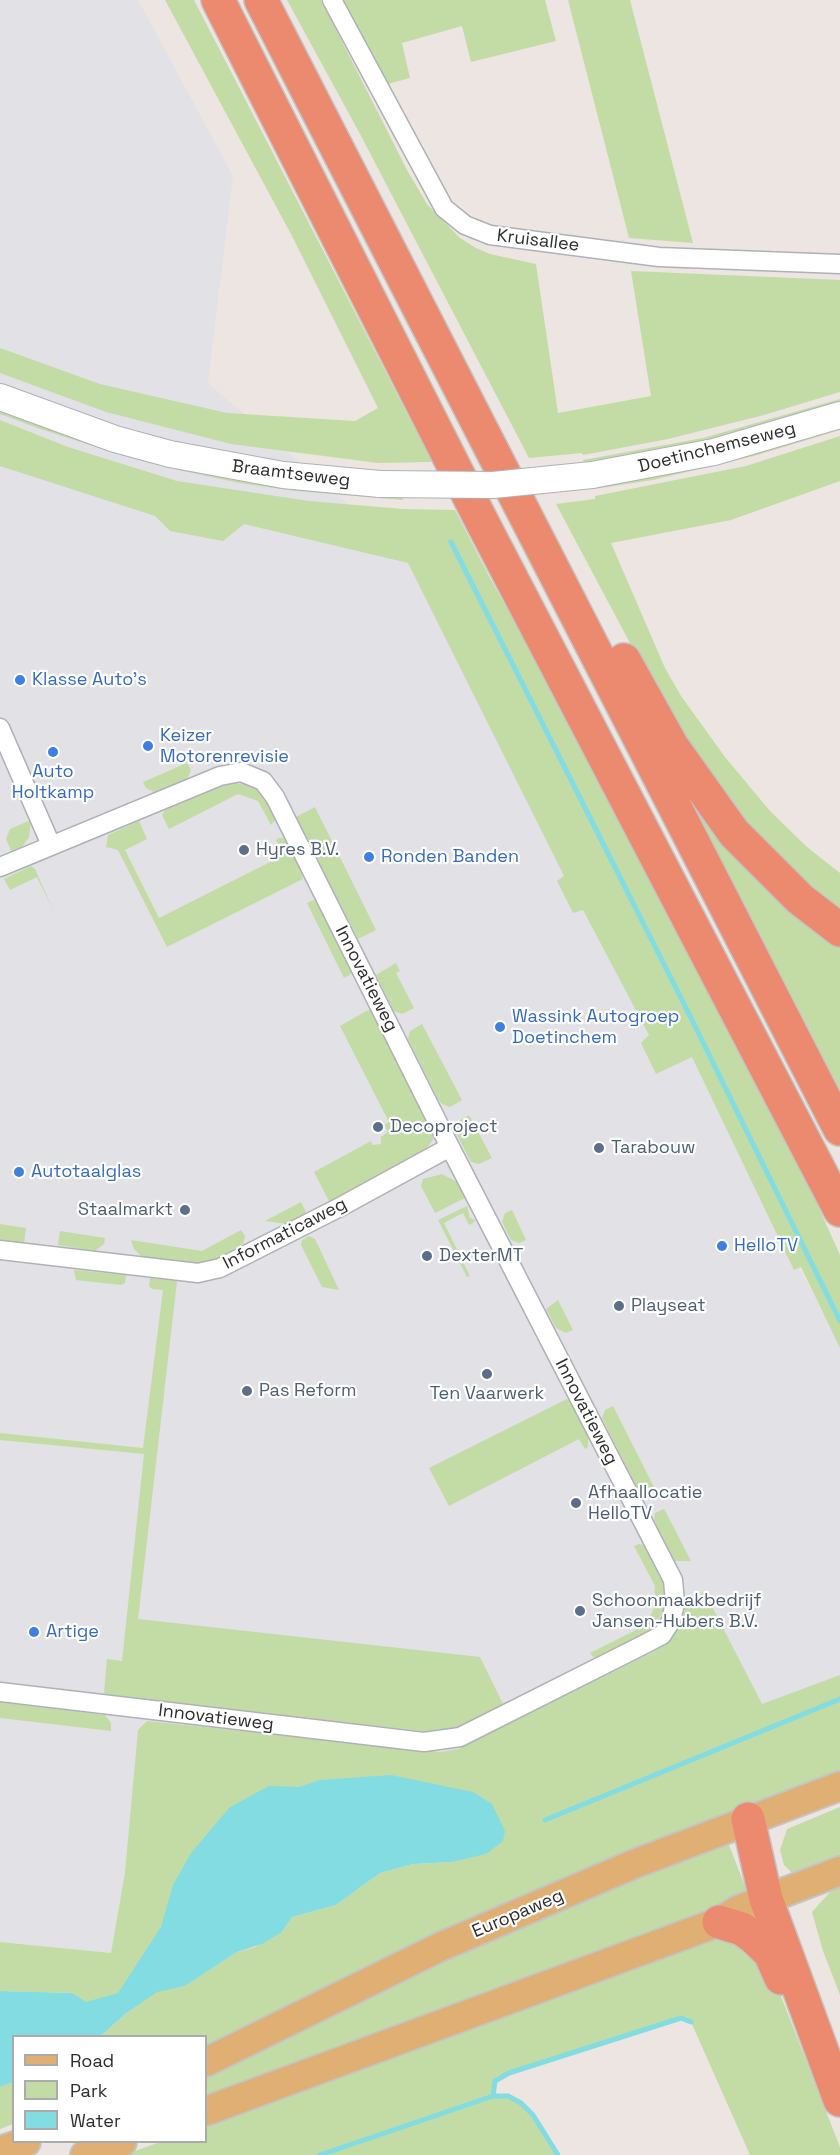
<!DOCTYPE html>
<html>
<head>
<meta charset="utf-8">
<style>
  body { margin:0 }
  #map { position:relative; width:840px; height:2155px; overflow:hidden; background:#ede5e1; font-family:"Space Grotesk",sans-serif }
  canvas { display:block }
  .legend { position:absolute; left:12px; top:2035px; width:195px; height:108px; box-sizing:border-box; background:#fff; border:2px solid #ababab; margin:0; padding:8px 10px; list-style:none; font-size:18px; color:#2d2d2d }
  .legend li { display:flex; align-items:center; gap:12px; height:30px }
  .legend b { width:30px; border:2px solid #ababab }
</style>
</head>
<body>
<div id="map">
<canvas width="840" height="2155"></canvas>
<ul class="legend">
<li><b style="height:8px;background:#e0af73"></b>Road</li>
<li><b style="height:16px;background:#c3dca5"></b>Park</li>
<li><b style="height:16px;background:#82dce1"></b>Water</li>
</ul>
</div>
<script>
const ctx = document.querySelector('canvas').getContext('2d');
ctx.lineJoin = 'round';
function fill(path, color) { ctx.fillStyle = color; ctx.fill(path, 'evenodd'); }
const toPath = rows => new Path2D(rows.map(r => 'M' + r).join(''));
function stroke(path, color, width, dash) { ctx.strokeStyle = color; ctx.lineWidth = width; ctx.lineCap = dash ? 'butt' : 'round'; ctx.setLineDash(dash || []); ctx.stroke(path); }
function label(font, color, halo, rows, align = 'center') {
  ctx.font = font + ' "Space Grotesk",sans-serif'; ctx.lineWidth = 4.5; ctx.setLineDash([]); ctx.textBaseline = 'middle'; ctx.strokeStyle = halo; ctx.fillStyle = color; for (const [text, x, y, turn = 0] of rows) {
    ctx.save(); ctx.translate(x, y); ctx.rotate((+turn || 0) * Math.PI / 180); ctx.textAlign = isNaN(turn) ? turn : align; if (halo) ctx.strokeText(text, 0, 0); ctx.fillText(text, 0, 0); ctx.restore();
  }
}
const industrial = toPath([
  [0,0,138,0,233,176,208,383,405,554,508,665,790,1251,840,1344,840,1702,125,1872,111,1953,0,1942]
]);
const green = toPath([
  [165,0,194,0,432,462,378,463,231,444,106,412,0,373,0,348,100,384,227,413,355,421,378,408,292,236],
  [287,0,321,0,407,170,427,204,460,238,476,248,490,254,536,264,558,413,651,396,631,271,840,280,840,392,764,415,668,439,583,455,582,453,529,458,360,134],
  [341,0,545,0,556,41,471,62,462,26,402,43,410,78,384,85],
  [568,0,630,0,693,243,629,238],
  [840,399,840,404,715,439,584,463,583,460,703,438],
  [0,408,380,494,381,497,403,498,403,500,295,491,239,483,183,471,131,458,40,429,0,414],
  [0,420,68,447,177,481,309,501,403,509,455,510,490,578,567,716,817,1204,840,1255,840,1348,801,1267,794,1270,692,1057,656,1074,641,1043,649,1035,583,910,573,913,557,881,564,876,408,563,244,524,223,541,170,531,155,516,0,466],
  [840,425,840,430,754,456,653,480,594,489,594,486],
  [840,436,840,481,731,520,611,543,665,668,681,696,725,757,770,811,807,847,840,873,840,910,753,835,664,707,556,504,595,499,595,496,746,466],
  [187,763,191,770,187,780,156,793,146,788,143,782],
  [231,783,247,784,259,788,265,795,276,819,271,825,258,801,238,794,169,829,162,815,166,809],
  [685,789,840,942,840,1090,817,1045],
  [315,807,376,930,358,939,296,817],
  [31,820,29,837,19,851,13,855,6,839,10,829],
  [139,821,147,839,125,850,159,918,284,855,276,840,279,838,286,838,301,868,303,879,167,947,118,850,106,847,108,835],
  [31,866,35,869,54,912,37,877,10,890,4,879],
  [313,900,319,902,351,966,351,974,344,978,307,903],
  [396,963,400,971,396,973,414,1008,402,1014,394,1011,376,975],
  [368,1010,372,1010,434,1131,434,1138,424,1152,331,1205,314,1172,371,1141,372,1145,381,1144,381,1137,388,1132,384,1125,389,1122,340,1026],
  [422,1024,462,1100,450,1107,442,1104,438,1099,408,1039,410,1031],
  [469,1115,492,1158,479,1164,471,1162,455,1131,456,1123],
  [442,1174,461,1184,467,1197,435,1213,421,1186,423,1179],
  [301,1202,307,1214,287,1224,265,1221],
  [467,1206,470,1218,476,1220,473,1223,469,1225,463,1213,444,1223,470,1276,467,1277,438,1220],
  [512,1210,526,1240,519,1243,511,1240,502,1222,505,1213],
  [0,1224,26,1228,24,1244,0,1241],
  [241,1230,245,1236,243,1244,203,1266,143,1258,134,1249,131,1240,202,1251],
  [60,1231,105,1238,104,1244,95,1251,58,1245],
  [309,1236,315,1239,339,1290,322,1287,301,1245,302,1240],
  [74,1270,126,1275,125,1283,121,1285,76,1280],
  [150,1278,177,1281,138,1619,480,1657,504,1706,466,1726,441,1733,108,1697,104,1693,107,1659,122,1661,144,1454,0,1440,0,1433,143,1448,163,1290,152,1289,149,1286],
  [558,1300,573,1330,566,1333,556,1328,546,1309],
  [567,1399,571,1401,588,1437,588,1447,585,1449,579,1439,449,1506,429,1468],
  [613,1406,656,1491,646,1495,638,1490,602,1418,605,1410],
  [664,1509,671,1522,691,1561,674,1561,654,1521,655,1513],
  [639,1544,644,1545,664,1585,665,1606,659,1619,648,1632,598,1658,593,1657,590,1653,638,1629,648,1620,654,1608,655,1586,634,1546],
  [704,1591,762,1704,840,1675,840,1773,206,2049,206,2036,101,2036,125,2014,157,1991,185,1986,237,1952,255,1947,282,1932,292,1917,336,1905,380,1873,413,1864,452,1862,505,1831,170,1942,91,2028,72,1993,0,1991,0,1942,111,1953,125,1872,138,1730,147,1721,440,1752,458,1749,655,1651,666,1642,683,1607],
  [0,1702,105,1715,111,1723,111,1731,0,1718],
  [840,1807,840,1864,804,1877,792,1873,784,1865,780,1850,787,1829],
  [729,1845,750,1899,206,2100,206,2073,525,1922,701,1851],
  [840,1881,840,1995,823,1951,812,1912],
  [721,1937,732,1938,775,1981,840,2147,840,2155,750,2155,691,2022,681,2018,509,2073,495,2081,493,2096,508,2096,521,2103,533,2115,558,2155,124,2155,160,2142,206,2142,206,2125,640,1963],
  [13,2082,13,2124,0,2129,0,2087]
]);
const water = toPath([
  [391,1775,473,1792,492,1804,505,1831,503,1841,486,1854,452,1862,413,1864,380,1873,336,1905,292,1917,282,1932,262,1944,237,1952,185,1986,157,1992,125,2014,101,2036,14,2036,13,2082,0,2087,0,1991,72,1993,86,2002,118,1993,161,1927,173,1885,191,1853,230,1807,269,1786,299,1787,320,1780]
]);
const stream = toPath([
  [451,542,691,1018,840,1321],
  [545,1820,840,1699],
  [493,2096,495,2081,509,2073,681,2018,691,2022],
  [320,2155,493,2096,508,2096,521,2103,533,2115,558,2155]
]);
const street = toPath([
  [332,0,444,208,465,225,490,235,659,257,840,264],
  [0,728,51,845],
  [0,867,220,776,241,772,263,781,275,797,450,1147,673,1580,675,1603,671,1621,662,1635,641,1646,460,1737,424,1742,0,1692],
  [0,1250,198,1273,220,1268,342,1206,450,1147]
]);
const secondary = toPath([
  [0,397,115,439,170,454,283,475,380,484],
  [592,475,714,452,840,415]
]);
const primary = toPath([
  [206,2062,440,1947,634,1864,840,1786],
  [206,2111,719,1922,738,1910,840,1871],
  [0,2151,26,2142],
  [85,2155,122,2142]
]);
const highway = toPath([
  [218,0,481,520,840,1210],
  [261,0,840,1129],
  [624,660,672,746,734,833,800,899,840,930],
  [748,1819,766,1899,840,2100],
  [719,1922,742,1929,753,1937,770,1953,781,1978]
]);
const secondaryBridge = toPath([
  [380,484,493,485,592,475]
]);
const markers = [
  [20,680,6,"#3f7fe0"],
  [148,746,6,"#3f7fe0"],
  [53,752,6,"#3f7fe0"],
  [244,850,6,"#5c6f8a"],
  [369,857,6,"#3f7fe0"],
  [500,1027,6,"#3f7fe0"],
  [378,1127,6,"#5c6f8a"],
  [599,1148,6,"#5c6f8a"],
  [19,1172,6,"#3f7fe0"],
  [185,1210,6,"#5c6f8a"],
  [722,1246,6,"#3f7fe0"],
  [427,1256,6,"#5c6f8a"],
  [619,1306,6,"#5c6f8a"],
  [487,1374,6,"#5c6f8a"],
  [247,1391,6,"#5c6f8a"],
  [576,1503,6,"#5c6f8a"],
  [580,1611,6,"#5c6f8a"],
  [34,1632,6,"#3f7fe0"]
];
const streetNames = [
  ["Kruisallee",538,241,7],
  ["Doetinchemseweg",717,448,-14],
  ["Braamtseweg",291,474,7],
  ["Innovatieweg",366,979,63],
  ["Informaticaweg",285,1234,-27],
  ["Innovatieweg",586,1412,63],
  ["Innovatieweg",216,1718,7],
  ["Europaweg",518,1914,-23]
];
const shopNames = [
  ["Klasse Auto's",32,680],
  ["Keizer",160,736],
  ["Motorenrevisie",160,757],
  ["Auto",53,772,"center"],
  ["Holtkamp",53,793,"center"],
  ["Ronden Banden",381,857],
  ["Wassink Autogroep",512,1017],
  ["Doetinchem",512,1038],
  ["Autotaalglas",31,1172],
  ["HelloTV",734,1246],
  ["Artige",46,1632]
];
const serviceNames = [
  ["Hyres B.V.",256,850],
  ["Decoproject",390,1127],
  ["Tarabouw",611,1148],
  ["Staalmarkt",173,1210,"right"],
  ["DexterMT",439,1256],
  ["Playseat",631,1306],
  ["Pas Reform",259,1391],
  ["Ten Vaarwerk",487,1394,"center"],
  ["Afhaallocatie",588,1493],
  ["HelloTV",588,1514],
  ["Schoonmaakbedrijf",592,1601],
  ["Jansen-Hubers B.V.",592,1622]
];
fill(industrial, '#e1e1e6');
fill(green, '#c3dca5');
fill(water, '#82dce1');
stroke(stream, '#82dce1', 5);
stroke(street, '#aeb2b7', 21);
stroke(secondary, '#aeb2b7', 28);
stroke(primary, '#c4c4c4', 32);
stroke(highway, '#c4c4c4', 36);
stroke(street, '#fff', 18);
stroke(secondary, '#fff', 26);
stroke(primary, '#e0af73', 28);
stroke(highway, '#eb8a6e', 33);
stroke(secondaryBridge, '#aeb2b7', 28, []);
stroke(secondaryBridge, '#fff', 26);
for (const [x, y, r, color] of markers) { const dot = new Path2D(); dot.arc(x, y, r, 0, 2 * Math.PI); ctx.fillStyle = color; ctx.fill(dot); stroke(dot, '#fff', 2); }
label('18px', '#2d2d2d', '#fff', streetNames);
label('18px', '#366cbe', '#fff', shopNames, 'left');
label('18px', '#4e5e75', '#fff', serviceNames, 'left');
</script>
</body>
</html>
